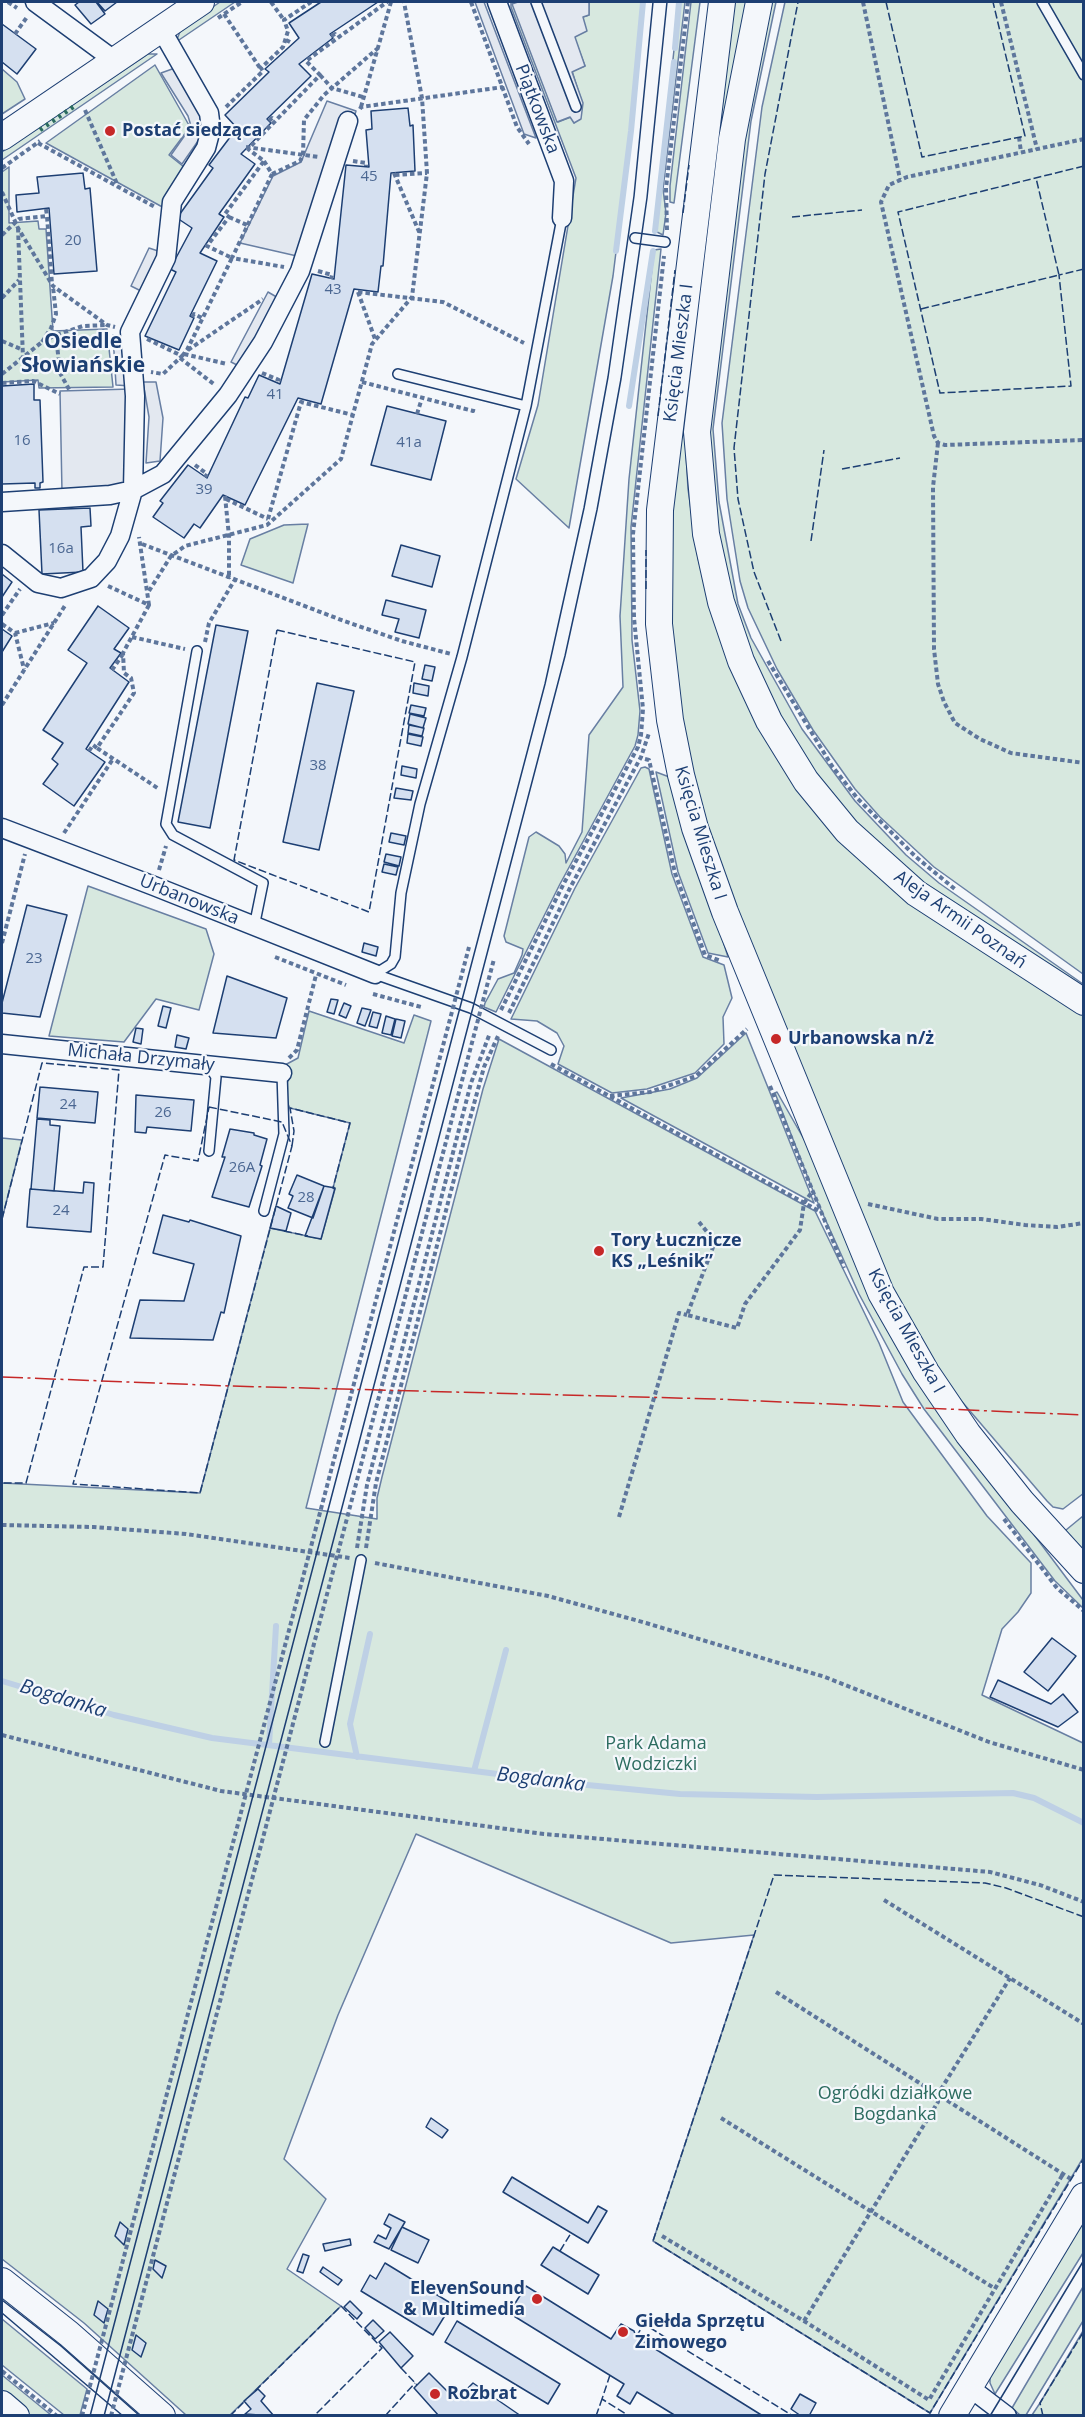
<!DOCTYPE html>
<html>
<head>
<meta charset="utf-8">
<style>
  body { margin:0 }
  #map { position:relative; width:1085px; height:2417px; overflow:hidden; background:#f4f7fb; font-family:"Open Sans",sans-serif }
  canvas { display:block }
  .frame { position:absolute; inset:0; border:3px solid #1d3f73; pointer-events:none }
</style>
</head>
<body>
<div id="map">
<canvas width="1085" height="2417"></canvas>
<div class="frame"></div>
</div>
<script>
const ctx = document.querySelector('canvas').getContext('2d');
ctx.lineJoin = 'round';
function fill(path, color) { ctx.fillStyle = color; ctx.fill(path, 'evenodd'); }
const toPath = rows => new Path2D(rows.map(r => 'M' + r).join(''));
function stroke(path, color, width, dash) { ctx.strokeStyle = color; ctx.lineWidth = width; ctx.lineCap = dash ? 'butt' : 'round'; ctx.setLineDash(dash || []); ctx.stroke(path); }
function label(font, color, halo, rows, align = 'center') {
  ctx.font = font + ' "Open Sans",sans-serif'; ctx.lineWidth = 4.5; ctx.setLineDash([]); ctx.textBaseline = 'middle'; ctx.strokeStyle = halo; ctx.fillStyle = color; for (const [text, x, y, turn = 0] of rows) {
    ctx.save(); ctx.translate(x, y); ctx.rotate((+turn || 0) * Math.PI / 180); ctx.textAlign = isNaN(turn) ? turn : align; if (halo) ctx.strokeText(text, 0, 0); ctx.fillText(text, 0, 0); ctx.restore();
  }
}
const green = toPath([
  [220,2,235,2,176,42,181,29,220,2],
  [511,2,518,2,513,3,558,122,571,117,574,123,582,103,572,71,585,66,574,37,583,17,589,15,589,2,643,2,631,131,613,276,569,528,516,479,538,405,576,178,511,7,511,2],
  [679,2,685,2,663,189,666,213,663,235,655,231,679,2],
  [691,2,700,2,674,203,670,202,670,186,691,2],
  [732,2,748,2,685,434,688,489,698,558,705,586,811,803,1083,1013,1084,1493,1063,1509,1053,1507,1047,1501,946,1383,895,1296,712,850,681,721,670,636,669,526,732,2],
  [769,2,776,2,751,121,713,429,719,502,738,604,751,638,802,729,855,801,906,855,939,883,1083,984,1083,989,922,884,848,816,802,756,763,684,734,607,719,543,709,436,743,128,769,2],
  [785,2,1083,2,1083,974,934,867,880,817,855,789,813,730,777,669,748,608,740,581,727,499,722,423,762,107,785,2],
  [148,54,157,54,2,160,2,152,148,54],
  [155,65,190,127,169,155,189,171,166,209,46,143,155,65],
  [2,69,17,82,25,99,2,114,2,69],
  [9,167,9,223,38,221,39,229,46,229,53,331,107,329,113,387,39,388,38,380,2,382,2,172,9,167],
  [661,249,631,527,632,640,640,711,638,735,635,746,560,884,496,1012,484,1007,485,1003,498,979,514,973,522,955,523,949,506,942,504,936,529,837,536,832,559,846,565,854,566,863,582,832,589,735,623,687,620,616,629,479,654,250,661,249],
  [308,524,293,583,241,565,250,539,284,525,308,524],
  [645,767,649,769,672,874,703,957,724,965,732,998,723,1017,724,1044,695,1073,647,1089,612,1093,558,1064,564,1046,557,1033,537,1021,511,1019,575,888,641,768,645,767],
  [656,772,672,778,728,957,708,953,678,872,656,772],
  [88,886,206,929,214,954,199,1010,156,999,124,1042,49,1036,88,886],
  [309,1011,404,1043,414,1015,431,1021,306,1508,377,1519,377,1498,382,1477,483,1089,499,1039,815,1211,879,1343,903,1402,987,1516,1031,1563,1031,1593,1018,1612,1002,1629,982,1695,1083,1743,1083,2158,930,2413,653,2241,754,1935,671,1943,416,1834,338,2015,284,2159,326,2199,287,2269,341,2306,230,2415,186,2415,84,2323,2,2259,2,1483,200,1493,270,1228,321,1239,335,1189,333,1188,350,1123,290,1108,281,1091,285,1065,298,1058,309,1011],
  [746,1033,771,1095,814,1203,621,1098,670,1089,697,1078,746,1033],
  [777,1092,1017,1512,1083,1600,1083,1608,1055,1581,924,1409,902,1374,859,1294,817,1201,775,1093,777,1092],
  [2,1138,22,1140,2,1219,2,1138],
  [1083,1516,1083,1548,1081,1548,1066,1535,1066,1530,1083,1516],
  [1083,2220,1083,2253,995,2394,990,2383,990,2376,1083,2220],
  [1083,2287,1083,2321,1026,2415,1020,2415,1012,2408,1083,2287],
  [2,2319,87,2389,80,2415,64,2415,2,2365,2,2319],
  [1083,2331,1083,2415,1032,2415,1040,2403,1083,2331],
  [2,2375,51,2415,30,2415,2,2392,2,2375]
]);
const parking = toPath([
  [475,2,484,2,536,138,524,134,475,2],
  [518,2,589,2,589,15,583,17,587,31,575,37,585,66,572,72,583,103,581,119,574,123,570,117,557,122,512,4,518,2],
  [175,68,201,109,205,128,191,126,188,116,161,73,175,68],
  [327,101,356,111,310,259,240,243,273,176,301,162,327,101],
  [190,128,205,131,182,164,171,155,190,128],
  [149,248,161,252,143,292,131,286,149,248],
  [268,292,280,299,243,368,231,362,268,292],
  [113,335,125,336,131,386,116,385,113,335],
  [143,382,156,382,163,418,160,461,146,463,149,417,143,382],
  [131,389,128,486,62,492,60,391,131,389]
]);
const stream = toPath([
  [675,48,679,2],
  [655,231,674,62],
  [616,251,631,131,643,2],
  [629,406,653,251],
  [2,1681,114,1715,212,1738,577,1784,680,1794,817,1797,1013,1793,1034,1798,1084,1823],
  [269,1745,276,1626],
  [357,1757,350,1724,370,1634],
  [474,1771,506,1650]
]);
const building = toPath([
  [79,2,96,2,105,14,91,24,75,5,79,2],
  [97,2,117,2,105,11,97,2],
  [321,2,378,2,330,34,333,38,299,64,311,76,267,119,271,123,241,154,255,164,219,214,224,217,200,253,217,261,190,316,194,318,179,350,145,336,176,272,170,269,192,228,177,218,213,168,209,165,237,128,225,115,269,72,265,69,299,38,289,23,321,2],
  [2,24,36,49,17,74,2,62,2,24],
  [408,108,410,126,413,125,415,171,391,173,383,266,381,266,378,292,354,289,321,404,298,398,245,505,223,495,200,528,194,524,184,538,153,517,163,503,160,501,188,465,207,478,245,397,248,398,259,375,280,384,312,274,334,279,346,165,369,167,366,130,372,129,371,111,408,108],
  [83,173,85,189,90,188,97,271,54,274,49,208,17,212,16,195,39,193,37,177,83,173],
  [34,384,34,400,40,400,43,482,40,483,40,488,35,488,35,483,2,484,2,386,34,384],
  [387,406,446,421,431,480,371,465,387,406],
  [90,508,91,526,81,527,83,572,42,574,39,510,90,508],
  [401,545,440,556,432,587,392,576,401,545],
  [2,574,12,582,2,597,2,574],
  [386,600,426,610,419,638,395,632,399,619,382,615,386,600],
  [98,606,129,628,114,649,121,653,110,668,129,682,86,749,105,762,74,806,43,784,58,764,52,759,63,743,43,730,87,663,68,650,98,606],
  [216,625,248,631,210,828,178,822,216,625],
  [2,629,12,636,2,652,2,629],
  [425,665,435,667,432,681,422,679,425,665],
  [317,683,354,691,319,850,283,842,317,683],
  [414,683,429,686,428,696,413,693,414,683],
  [411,705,426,708,424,716,409,713,411,705],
  [410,714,426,718,423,728,408,724,410,714],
  [409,725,424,728,422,736,408,733,409,725],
  [408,734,423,737,421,746,407,743,408,734],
  [402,766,417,769,416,778,401,775,402,766],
  [396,788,413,791,411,800,394,798,396,788],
  [391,833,406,836,404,845,389,842,391,833],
  [386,854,401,857,399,866,384,862,386,854],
  [384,864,398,867,396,875,382,872,384,864],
  [27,905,67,915,40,1017,2,1013,2,1003,27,905],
  [364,943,378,947,376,956,362,952,364,943],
  [227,976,287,998,276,1038,213,1033,227,976],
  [331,999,338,1000,334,1014,327,1012,331,999],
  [344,1003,351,1006,346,1018,339,1015,344,1003],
  [163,1006,171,1008,166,1028,158,1026,163,1006],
  [362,1008,371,1010,365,1026,357,1023,362,1008],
  [373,1012,381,1014,377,1028,369,1026,373,1012],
  [386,1016,395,1019,391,1035,382,1033,386,1016],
  [396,1019,405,1021,401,1038,392,1036,396,1019],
  [136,1028,143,1029,141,1044,133,1042,136,1028],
  [177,1035,189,1038,186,1049,175,1047,177,1035],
  [40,1087,98,1092,95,1123,37,1118,40,1087],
  [136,1095,194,1100,191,1131,147,1127,146,1133,135,1132,136,1095],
  [37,1119,50,1120,50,1125,60,1126,54,1191,31,1189,37,1119],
  [230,1129,254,1133,254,1135,267,1139,260,1165,262,1166,249,1207,212,1197,225,1157,222,1157,230,1129],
  [297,1175,324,1186,313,1218,288,1208,293,1196,289,1194,297,1175],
  [84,1182,94,1183,91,1232,27,1227,30,1189,83,1193,84,1182],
  [324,1186,335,1188,321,1239,305,1236,324,1186],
  [276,1206,291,1213,286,1231,270,1228,276,1206],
  [163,1215,189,1222,190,1220,241,1236,224,1313,221,1312,213,1340,130,1338,140,1300,184,1301,194,1264,153,1253,163,1215],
  [1052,1638,1076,1656,1048,1691,1024,1672,1052,1638],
  [998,1680,1051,1704,1063,1694,1078,1712,1058,1727,990,1697,998,1680],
  [431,2118,448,2130,442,2138,426,2127,431,2118],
  [512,2177,588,2223,598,2206,607,2211,588,2243,503,2192,512,2177],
  [389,2214,405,2222,389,2249,374,2242,378,2235,386,2239,391,2228,384,2224,389,2214],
  [120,2222,128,2229,124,2245,115,2236,120,2222],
  [402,2227,429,2240,418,2263,391,2250,402,2227],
  [350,2239,351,2245,325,2251,323,2244,350,2239],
  [553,2247,599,2275,588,2294,541,2265,553,2247],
  [303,2254,309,2256,303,2273,297,2271,303,2254],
  [155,2260,166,2266,162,2278,153,2269,155,2260],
  [385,2263,452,2304,433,2335,361,2291,370,2275,376,2279,385,2263],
  [323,2267,342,2280,338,2285,320,2272,323,2267],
  [526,2286,611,2339,621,2324,634,2331,636,2337,763,2416,676,2416,637,2392,630,2404,617,2396,624,2384,509,2313,526,2286],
  [98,2301,108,2309,104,2323,94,2315,98,2301],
  [350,2301,362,2313,357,2319,344,2307,350,2301],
  [373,2320,384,2331,375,2339,365,2328,373,2320],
  [457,2321,560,2384,548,2404,445,2342,457,2321],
  [390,2332,413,2356,401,2368,379,2342,390,2332],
  [136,2335,146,2343,141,2357,132,2350,136,2335],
  [429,2373,456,2400,473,2383,521,2416,439,2416,414,2388,429,2373],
  [258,2389,265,2396,261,2401,274,2416,245,2414,251,2409,244,2401,258,2389],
  [800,2394,816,2403,809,2416,801,2416,791,2409,800,2394]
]);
const path = toPath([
  [8,2,17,8],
  [271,2,284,20],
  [471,2,517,127,529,144],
  [863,2,900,179],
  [1001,2,1037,149],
  [224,14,260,68],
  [218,18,242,2],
  [15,34,27,17],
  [331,36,335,34,336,36],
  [286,40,292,43],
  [320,75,332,88,363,97],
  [226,107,263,71,261,68,283,47,288,31,284,20,311,2],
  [361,107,391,2],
  [360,109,361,107,503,87],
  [85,110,118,186],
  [269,121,272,118,274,120],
  [1019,137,1021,152],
  [1084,139,907,177,889,185,881,202,934,436,938,443,945,445,1084,440],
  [38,143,155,207],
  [246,147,319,157],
  [264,161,272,174,232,258,284,267],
  [353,161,366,163,366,166],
  [2,168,40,141],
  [394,173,420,234],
  [272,174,300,161,303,155,304,120,324,95,378,48],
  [395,175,427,173],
  [2,192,18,228,53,286,107,325,115,327],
  [46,209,47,216],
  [229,217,247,225],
  [18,228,23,358],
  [667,230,666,188,688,2],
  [2,235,19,219,47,216,52,284],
  [318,271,332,275,331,279],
  [358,292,443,302,524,343],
  [358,292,375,339],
  [2,298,19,280],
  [192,317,194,314,202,318],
  [56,335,60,373,70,391],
  [147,339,182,356,163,374,151,372],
  [2,341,23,350],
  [42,342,51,328,56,314,53,287],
  [188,350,263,299],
  [184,354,227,364],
  [182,356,187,350,232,258,207,246,229,217,225,214,264,161,248,149,320,75,306,61,387,2],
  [180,358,215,385],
  [262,373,279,380,277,383],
  [2,374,42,342,56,335,83,326,106,325],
  [362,382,473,411,474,406],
  [2,383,33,381,60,394],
  [417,414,422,398],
  [938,443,933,487,934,649,938,684,944,702,955,723,980,739,1011,753,1084,763],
  [195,465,207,474,205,477],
  [225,496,229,536,229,579],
  [226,499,268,519],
  [268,519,301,402,353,415],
  [142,544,344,621,402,641,451,654],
  [108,586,149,605,139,537],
  [149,591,171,556,185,546,267,525,341,459,372,344,412,297,427,173,422,98,404,2],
  [149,605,123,653,124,673,131,678,134,693,97,748,159,789],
  [2,615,20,589],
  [2,624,15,633,24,669],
  [15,633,54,623],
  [132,637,185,649],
  [205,642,209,623,234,581],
  [768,661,832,766,858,799,916,857,956,890],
  [112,670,123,654],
  [2,705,66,604],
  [89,751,93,745,97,748],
  [645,759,649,760,675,873,705,955,721,961],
  [64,833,113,759],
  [159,870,166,846],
  [2,943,25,854],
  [275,957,346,985],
  [373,994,421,1007],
  [501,1010,563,885,638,747,641,735,643,709,634,618,633,534,664,256],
  [509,1013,570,888,641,757,649,733],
  [289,1058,297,1050,316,975],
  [551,1064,819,1211],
  [770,1086,844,1268],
  [610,1096,650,1092,696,1076,747,1029],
  [868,1204,938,1219,981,1219,1025,1225,1057,1227,1084,1223],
  [699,1222,715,1242,687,1315,737,1328,745,1304,800,1230,804,1203,812,1192],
  [619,1517,679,1313,687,1315],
  [1004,1519,1057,1588,1084,1611],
  [2,1525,94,1527,186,1534,350,1558],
  [357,1548,367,1485,471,1083,490,1033],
  [366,1548,376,1483,461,1152,484,1067,498,1036],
  [375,1563,548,1596,646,1623,825,1677,989,1742,1084,1770],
  [2,1735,221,1791,544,1834,990,1872,1040,1885,1084,1902],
  [884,1900,1084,2024],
  [776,1992,1071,2179],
  [721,2118,994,2288],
  [662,2236,804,2321,929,2400,1063,2174],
  [804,2321,938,2102,938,2094,1010,1978],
  [2,2371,57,2416]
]);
const lane = toPath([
  [536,2,576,107],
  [1042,2,1084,75],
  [635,238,665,242],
  [398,374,526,406,562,218],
  [197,651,166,824,173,835,263,883,254,927],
  [375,974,391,964,395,957,401,893,420,804,462,657,526,406],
  [375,974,471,1008,551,1050],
  [209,1066,216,1077,209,1151],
  [264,1211,284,1134,282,1073],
  [325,1742,361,1560]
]);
const street = toPath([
  [35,2,114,60],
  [497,2,564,181,562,218],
  [2,502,110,495,133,490,135,396,130,332,166,258,172,202,206,148,211,129,209,113,161,29],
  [2,554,38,583,61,588,91,578,107,561,120,536,133,490,163,474,228,395,263,342,300,271,348,121],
  [2,828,154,886,375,974],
  [2,1044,282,1073],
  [969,2387,1007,2416]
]);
const secondary = toPath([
  [722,2,660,510,659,624,670,720,681,775,695,828,725,912,881,1293,926,1372,968,1434,1022,1502,1084,1570],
  [759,2,732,139,697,432,706,534,721,602,741,661,769,721,806,781,847,831,916,893,1084,1002],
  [2,137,201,2],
  [2,2281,69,2334,162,2416],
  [2,2404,16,2416],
  [952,2416,1084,2196]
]);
const tram = toPath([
  [2,2300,61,2346,140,2416],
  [2,2313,123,2416],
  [90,2416,545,684,584,508,608,377,634,196,653,2],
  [104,2416,565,656,597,510,621,379,647,198,667,2],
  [990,2416,1084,2260]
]);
const pathBridge = toPath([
  [82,2416,469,947],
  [111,2416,494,959]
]);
const hedge = toPath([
  [40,130,76,105]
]);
const fence = toPath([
  [886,2,922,157,1025,136,993,2],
  [1084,166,898,212,940,393,1071,386,1059,275,1084,269],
  [683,213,689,165],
  [792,217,862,210],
  [921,309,1059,275,1036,178],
  [658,416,675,270],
  [842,469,900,458],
  [811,541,824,450],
  [646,589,646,550],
  [277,630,415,662,369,912,234,860,277,630],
  [781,641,754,572,738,499,734,448,765,174,798,2],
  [209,1107,282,1122,292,1146,200,1493,73,1484,165,1155,198,1161,209,1107],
  [292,1146,294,1131,290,1108,350,1123,333,1188,335,1189],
  [2,1219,42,1063,119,1070,103,1267,84,1267,26,1483,2,1483],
  [284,1231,308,1236],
  [1084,1917,1006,1888,985,1883,774,1875,653,2241,930,2413,1084,2158],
  [560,2251,571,2233],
  [636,2337,644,2324,793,2416],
  [401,2368,417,2385],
  [610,2375,602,2399,629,2416],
  [255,2391,341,2306,382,2348,314,2416],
  [230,2416,246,2400],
  [385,2416,415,2383],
  [596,2416,602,2399],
  [1043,2416,1040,2403,1084,2331]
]);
const power = toPath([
  [2,1377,230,1386,715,1399,1084,1415]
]);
const markers = [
  [110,131,6,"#c62828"],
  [776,1039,6,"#c62828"],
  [599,1251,6,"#c62828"],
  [537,2299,6,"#c62828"],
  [623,2332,6,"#c62828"],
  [435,2394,6,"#c62828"]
];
const numberNames = [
  ["45",369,177],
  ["20",73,241],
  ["43",333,290],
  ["41",275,395],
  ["16",22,441],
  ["41a",409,443],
  ["39",204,490],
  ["16a",61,549],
  ["38",318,766],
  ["23",34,959],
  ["24",68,1105],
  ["26",163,1113],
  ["26A",242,1168],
  ["28",306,1198],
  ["24",61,1211]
];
const streetNames = [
  ["Piątkowska",537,109,69],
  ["Księcia Mieszka I",679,353,-83],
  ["Księcia Mieszka I",700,833,73],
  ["Urbanowska",189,900,22],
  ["Aleja Armii Poznań",960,920,35],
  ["Michała Drzymały",141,1058,6],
  ["Księcia Mieszka I",906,1331,61]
];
const poiNames = [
  ["Postać siedząca",122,131],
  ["Urbanowska n/ż",788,1039],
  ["Tory Łucznicze",611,1241],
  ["KS „Leśnik”",611,1262],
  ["ElevenSound",525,2289,"right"],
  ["& Multimedia",525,2310,"right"],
  ["Giełda Sprzętu",635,2322],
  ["Zimowego",635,2343],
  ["Rozbrat",447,2394]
];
const parkNames = [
  ["Park Adama",656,1744],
  ["Wodziczki",656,1765],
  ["Ogródki działkowe",895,2094],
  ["Bogdanka",895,2115]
];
const waterNames = [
  ["Bogdanka",63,1699,17],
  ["Bogdanka",541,1780,7]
];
const quarterNames = [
  ["Osiedle",83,342],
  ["Słowiańskie",83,366]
];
fill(green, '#d7e8df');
stroke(green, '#687fa3', 1.5);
fill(parking, '#e3e8f0');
stroke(parking, '#687fa3', 1.5);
stroke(stream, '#bed0e5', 6);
fill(building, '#d5e0f0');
stroke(building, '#1d3f73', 1.5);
stroke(lane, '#1d3f73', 12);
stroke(street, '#1d3f73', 21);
stroke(secondary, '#1d3f73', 28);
stroke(path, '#5e769c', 4, [4.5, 3]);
stroke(lane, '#f4f7fb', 9);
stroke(street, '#f4f7fb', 18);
stroke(secondary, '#f4f7fb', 26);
stroke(tram, '#1d3f73', 1.5);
stroke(pathBridge, '#5e769c', 4, [4.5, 3]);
stroke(hedge, '#2c6c60', 4.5, [3, 4.5]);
stroke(fence, '#1d3f73', 1.5, [8, 3]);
stroke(power, '#c62828', 1.5, [21, 4.5, 3, 4.5]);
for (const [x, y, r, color] of markers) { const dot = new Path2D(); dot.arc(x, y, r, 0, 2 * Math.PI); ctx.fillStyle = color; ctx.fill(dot); stroke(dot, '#f4f7fb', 2); }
label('15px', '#4b6792', null, numberNames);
label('18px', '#1d3f73', '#f4f7fb', streetNames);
label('bold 18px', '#1d3f73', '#f4f7fb', poiNames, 'left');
label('18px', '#2c6c60', '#f4f7fb', parkNames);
label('italic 20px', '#1d3f73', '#f4f7fb', waterNames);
label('bold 21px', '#1d3f73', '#f4f7fb', quarterNames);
</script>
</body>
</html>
